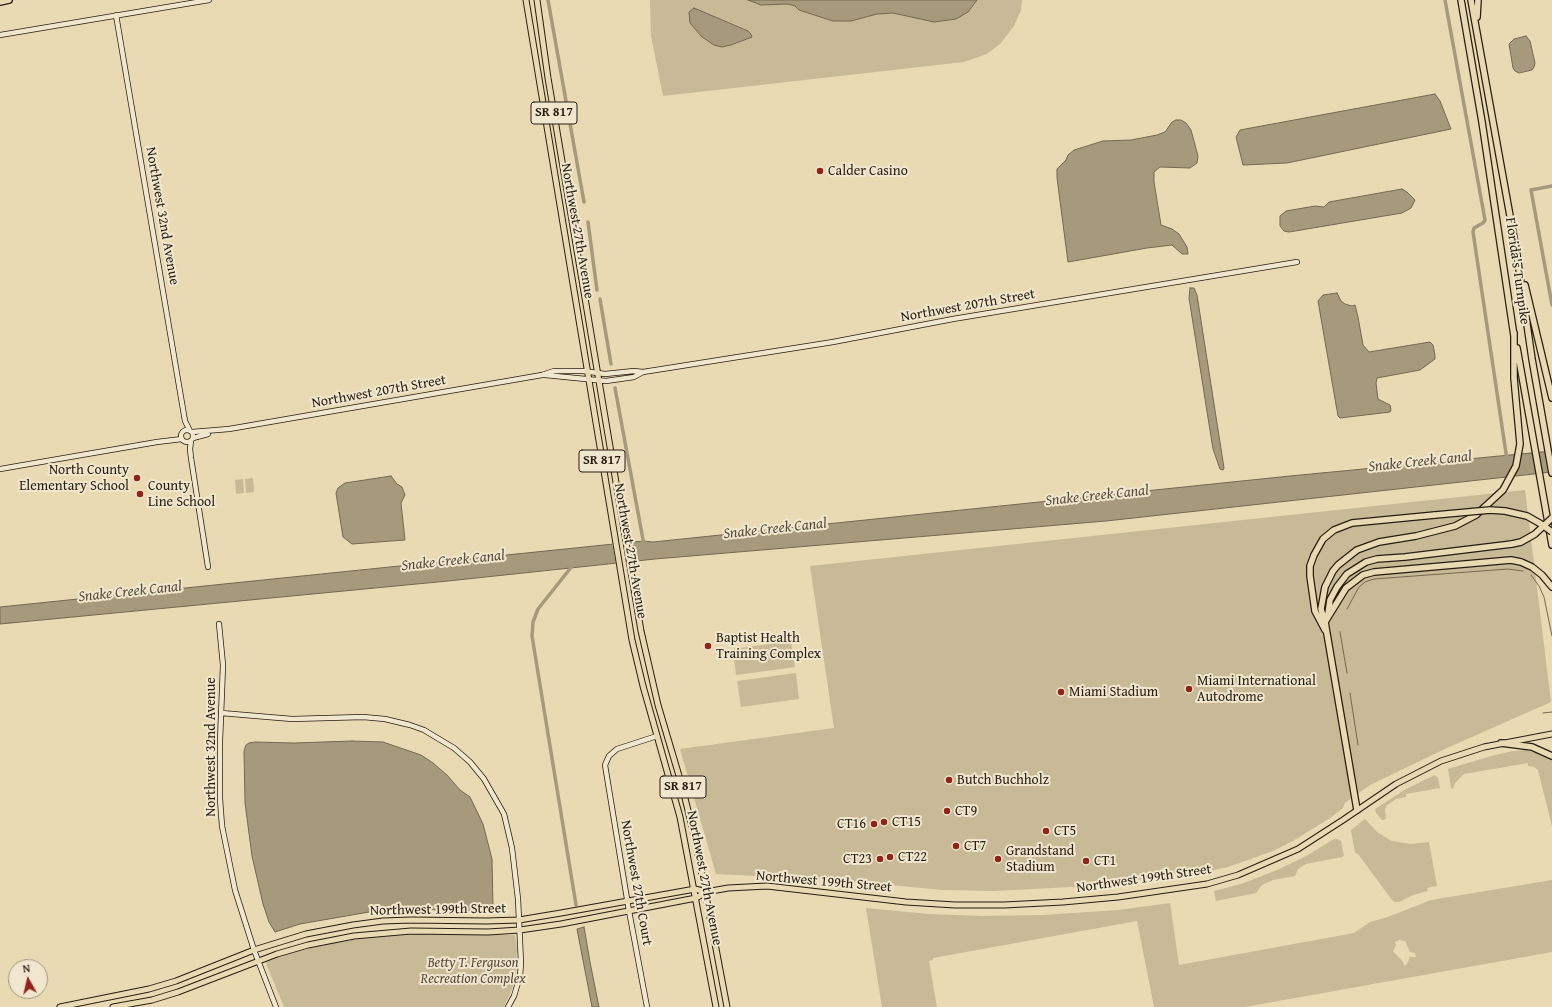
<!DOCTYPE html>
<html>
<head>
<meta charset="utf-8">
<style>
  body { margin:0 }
  #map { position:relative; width:1552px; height:1007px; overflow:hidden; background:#e9dab3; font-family:"Gentium Book Plus",serif }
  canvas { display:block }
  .north { position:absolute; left:8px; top:959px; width:40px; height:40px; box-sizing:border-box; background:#f1e7ce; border:1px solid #a09682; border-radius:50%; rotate:352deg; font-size:11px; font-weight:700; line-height:16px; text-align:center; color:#271d11 }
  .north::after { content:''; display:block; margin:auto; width:14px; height:18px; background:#8f2418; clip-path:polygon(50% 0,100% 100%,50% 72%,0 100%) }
</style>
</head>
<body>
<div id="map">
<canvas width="1552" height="1007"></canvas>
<div class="north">N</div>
</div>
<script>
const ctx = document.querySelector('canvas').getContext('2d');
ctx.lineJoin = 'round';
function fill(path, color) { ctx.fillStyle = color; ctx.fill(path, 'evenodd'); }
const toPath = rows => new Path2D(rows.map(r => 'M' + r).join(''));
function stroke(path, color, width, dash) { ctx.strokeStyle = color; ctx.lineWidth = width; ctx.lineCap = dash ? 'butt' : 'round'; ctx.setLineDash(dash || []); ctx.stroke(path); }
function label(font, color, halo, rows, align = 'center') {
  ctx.font = font + ' "Gentium Book Plus",serif'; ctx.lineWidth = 4; ctx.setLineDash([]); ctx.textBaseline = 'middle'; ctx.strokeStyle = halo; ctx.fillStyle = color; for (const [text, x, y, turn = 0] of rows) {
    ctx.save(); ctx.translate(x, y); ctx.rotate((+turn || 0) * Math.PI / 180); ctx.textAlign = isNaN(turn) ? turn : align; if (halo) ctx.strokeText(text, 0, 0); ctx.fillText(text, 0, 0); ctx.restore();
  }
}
const green = toPath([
  [650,0,1022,0,1021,10,1014,26,1001,43,987,54,964,62,663,96,651,36],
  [253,478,254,492,246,493,245,479],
  [243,479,244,493,236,494,235,480],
  [1525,490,1551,702,1447,748,1370,785,1345,803,1343,808,1330,818,1293,841,1275,850,1251,859,1228,867,1214,870,1214,872,1210,867,1110,885,994,891,943,890,836,880,716,874,680,749,834,728,810,566],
  [791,641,795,667,736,675,733,649],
  [796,673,799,699,741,707,737,681],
  [1526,750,1537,753,1538,751,1552,759,1552,826,1538,770,1534,767,1528,766,1528,763,1464,774,1455,783,1453,789,1451,788,1448,769,1491,756,1513,751],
  [1435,775,1438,778,1440,788,1406,794,1406,797,1396,799,1386,806,1385,810,1386,818,1384,820,1382,820,1376,813,1375,809,1406,789],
  [1365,819,1377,832,1392,841,1411,844,1429,842,1437,886,1427,888,1428,891,1413,895,1399,902,1395,902,1392,900,1358,854,1355,853,1351,830],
  [1334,839,1337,839,1341,841,1344,856,1342,857,1306,864,1298,869,1295,876,1273,880,1262,885,1256,893,1216,901,1214,891,1241,884,1277,870,1306,856],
  [1552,880,1552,952,1245,1007,1154,1007,1137,921,933,958,933,960,929,961,937,1007,882,1007,866,908,929,914,982,916,1043,915,1118,910,1170,903,1179,965,1354,933,1370,922,1388,917,1431,900],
  [1399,940,1405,941,1410,952,1415,953,1416,957,1410,957,1407,964,1404,966,1403,962,1393,951,1396,945,1395,942],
  [426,933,515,935,517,947,516,974,512,989,504,1007,284,1007,267,966,266,961,268,959,323,945,375,936]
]);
const water = toPath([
  [748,0,977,0,968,12,956,19,934,22,893,13,877,14,851,21,833,21,799,10,795,6,788,4,761,5,748,0],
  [694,8,748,31,751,34,752,37,731,45,722,47,714,45,702,37,690,23,689,12,694,8],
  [1526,36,1530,41,1535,63,1534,67,1532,70,1519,73,1515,71,1513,68,1509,44,1514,39,1526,36],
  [1435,94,1440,101,1451,129,1287,163,1243,165,1236,137,1240,130,1435,94],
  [1176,120,1181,120,1186,123,1191,130,1198,156,1197,163,1190,168,1160,167,1154,172,1154,182,1161,225,1172,229,1179,234,1187,247,1188,254,1182,254,1172,245,1147,248,1068,262,1057,178,1057,169,1066,160,1068,155,1074,150,1103,141,1131,140,1157,135,1165,132,1172,122,1176,120],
  [1402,189,1407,192,1415,200,1411,208,1402,213,1289,232,1284,231,1280,226,1280,216,1286,211,1315,206,1324,207,1329,202,1402,189],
  [1190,288,1194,288,1197,295,1224,468,1223,470,1220,469,1213,449,1189,298,1190,288],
  [1337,293,1341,301,1345,304,1352,306,1355,305,1358,317,1363,345,1369,352,1430,342,1433,345,1435,355,1435,359,1420,370,1377,378,1376,383,1378,399,1390,405,1391,410,1390,412,1340,418,1338,416,1318,301,1323,295,1337,293],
  [1552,451,1552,472,1106,521,655,559,448,581,0,624,0,607,643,541,653,542,1290,476,1552,451],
  [391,476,397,484,402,487,405,495,401,503,405,540,352,544,343,537,336,493,338,488,345,483,391,476],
  [352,741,383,742,421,755,433,763,447,775,460,790,470,797,483,824,492,859,493,907,486,911,404,909,369,912,300,924,275,932,269,922,263,904,252,856,245,803,244,751,246,745,249,743,255,742,294,743,352,741],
  [584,927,590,962,599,1007,592,1007,577,929,584,927]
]);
const pier = toPath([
  [631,540,635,563,616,565,612,542]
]);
const stream = toPath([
  [1531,575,1539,586,1544,597,1552,636],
  [1347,609,1359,587,1365,582,1374,579,1508,569,1523,571],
  [1340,632,1347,673],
  [1350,693,1358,745],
  [1543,713,1552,712]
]);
const canal = toPath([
  [548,0,584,202],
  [1445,0,1485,220,1483,223,1474,228,1473,232,1507,460],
  [1552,186,1531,190,1552,305],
  [588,222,597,290],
  [600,299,611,364],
  [615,388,644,545],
  [573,565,538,609,533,622,532,636,576,905]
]);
const secondary = toPath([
  [116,15,185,421,190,431],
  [0,35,209,0],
  [545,375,606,381,634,377,643,372],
  '181 436a6 6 0 1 1 12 0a6 6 0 1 1-12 0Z',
  [192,432,229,429,542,375,554,371,583,371,605,374,634,371,643,372,833,342,953,319,1297,262],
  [193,438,208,434],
  [191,441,190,449,191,458,208,567],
  [0,469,157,442,182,439],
  [219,624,223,665,220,741,220,799,222,826,235,890,254,950,276,1007],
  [221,713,292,719,363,717,385,719,410,725,424,730,454,748,470,762,484,779,504,814,512,848,518,899,521,963,520,976,514,996,508,1007],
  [647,1007,629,911,605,765,609,756,617,749,657,736]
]);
const primary = toPath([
  [526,0,632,640,643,686,680,817,716,1007],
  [537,0,548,78,641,631,658,705,682,786,696,843,727,1007],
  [60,1007,149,989,176,981,254,950,306,934,353,925,383,921,411,920,486,921,519,920,561,913,695,889,706,892,728,888,767,886,906,902,955,905,1004,905,1063,902,1118,897,1207,884,1238,875,1298,849,1343,820,1396,784,1441,761,1484,747,1552,734],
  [113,1007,152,1000,178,992,277,954,308,945,354,936,411,931,488,932,520,930,561,924,696,898,706,892]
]);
const highway = toPath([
  [1461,0,1482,122,1514,336],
  [1471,0,1516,249,1532,359,1552,473],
  [0,2,9,0],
  [1477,17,1478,0],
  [1525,285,1552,398],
  [1517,348,1552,545],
  [1328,614,1330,600,1337,587,1347,574,1366,562,1377,559,1405,557,1512,544],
  [1325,622,1346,588,1363,575,1374,572,1511,560,1521,562,1532,567,1542,575,1552,587],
  [1325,630,1315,611,1310,576,1310,566,1314,555,1323,539,1334,530,1352,523,1435,515],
  [1501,743,1532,747,1552,756],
  [1357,810,1325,622,1321,609,1325,587,1333,571,1338,565,1357,550,1379,542,1416,536,1455,526,1476,515,1503,490,1516,466,1520,444,1514,378,1514,333]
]);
const highwayBridge = toPath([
  [1435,515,1490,510,1505,511,1527,516,1541,524,1552,532],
  [1512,544,1521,542,1535,534,1552,518]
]);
const markers = [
  [820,171,4,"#8f2418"],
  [137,478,4,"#8f2418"],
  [140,494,4,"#8f2418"],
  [708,646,4,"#8f2418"],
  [1189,689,4,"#8f2418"],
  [1061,692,4,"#8f2418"],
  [949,780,4,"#8f2418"],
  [947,811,4,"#8f2418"],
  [884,822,4,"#8f2418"],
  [874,824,4,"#8f2418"],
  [1046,831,4,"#8f2418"],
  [956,846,4,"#8f2418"],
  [890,857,4,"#8f2418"],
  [880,859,4,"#8f2418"],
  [998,859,4,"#8f2418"],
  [1086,861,4,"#8f2418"]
];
const shields = [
  [554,113,46],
  [602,461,46],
  [683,787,46]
];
const shieldNames = [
  ["SR 817",554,113],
  ["SR 817",602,461],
  ["SR 817",683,787]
];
const poiNames = [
  ["Calder Casino",828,171],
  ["North County",129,470,"right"],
  ["Elementary School",129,486,"right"],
  ["County",148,486],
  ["Line School",148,502],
  ["Baptist Health",716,638],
  ["Training Complex",716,654],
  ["Miami International",1197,681],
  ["Autodrome",1197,697],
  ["Miami Stadium",1069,692],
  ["Butch Buchholz",957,780],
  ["CT9",955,811],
  ["CT15",892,822],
  ["CT16",866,824,"right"],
  ["CT5",1054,831],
  ["CT7",964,846],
  ["Grandstand",1006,851],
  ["Stadium",1006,867],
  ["CT22",898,857],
  ["CT23",872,859,"right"],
  ["CT1",1094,861]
];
const streetNames = [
  ["Northwest 32nd Avenue",162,216,80],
  ["Northwest 27th Avenue",577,231,80],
  ["Florida's Turnpike",1517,271,82],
  ["Northwest 207th Street",968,306,-10],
  ["Northwest 207th Street",379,392,-10],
  ["Northwest 27th Avenue",630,551,80],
  ["Northwest 32nd Avenue",211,747,-90],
  ["Northwest 27th Avenue",704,878,79],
  ["Northwest 199th Street",1144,879,-8],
  ["Northwest 199th Street",824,882,5],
  ["Northwest 27th Court",636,883,80],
  ["Northwest 199th Street",438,910,-1]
];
const parkNames = [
  ["Betty T. Ferguson",473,963],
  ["Recreation Complex",473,979]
];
const waterNames = [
  ["Snake Creek Canal",1420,462,-6],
  ["Snake Creek Canal",1097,496,-6],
  ["Snake Creek Canal",775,529,-6],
  ["Snake Creek Canal",453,561,-6],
  ["Snake Creek Canal",130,592,-6]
];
fill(green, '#c8ba97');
fill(water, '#a79a7c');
stroke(water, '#746851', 1);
fill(pier, '#e9dab3');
stroke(stream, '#746851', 1);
stroke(canal, '#a79a7c', 3.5);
stroke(secondary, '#271d11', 6);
stroke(primary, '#271d11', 7);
stroke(highway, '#271d11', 8);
stroke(secondary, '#f1e7ce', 4.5);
stroke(primary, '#e9dab3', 5);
stroke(highway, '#e9dab3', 5.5);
stroke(highwayBridge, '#271d11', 8, []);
stroke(highwayBridge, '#e9dab3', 5.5);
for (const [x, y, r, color] of markers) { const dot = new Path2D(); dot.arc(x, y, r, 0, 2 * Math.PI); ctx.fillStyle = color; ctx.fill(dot); stroke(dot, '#f1e7ce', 1.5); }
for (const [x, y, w] of shields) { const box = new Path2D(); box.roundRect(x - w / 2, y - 11, w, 22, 3); ctx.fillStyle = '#f1e7ce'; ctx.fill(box); stroke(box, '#271d11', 1); }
label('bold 13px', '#271d11', null, shieldNames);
label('14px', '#271d11', '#f1e7ce', poiNames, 'left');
label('14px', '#271d11', '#f1e7ce', streetNames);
label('italic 14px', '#574c39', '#f1e7ce', parkNames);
label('italic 15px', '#5a4f3c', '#f1e7ce', waterNames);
</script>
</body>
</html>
